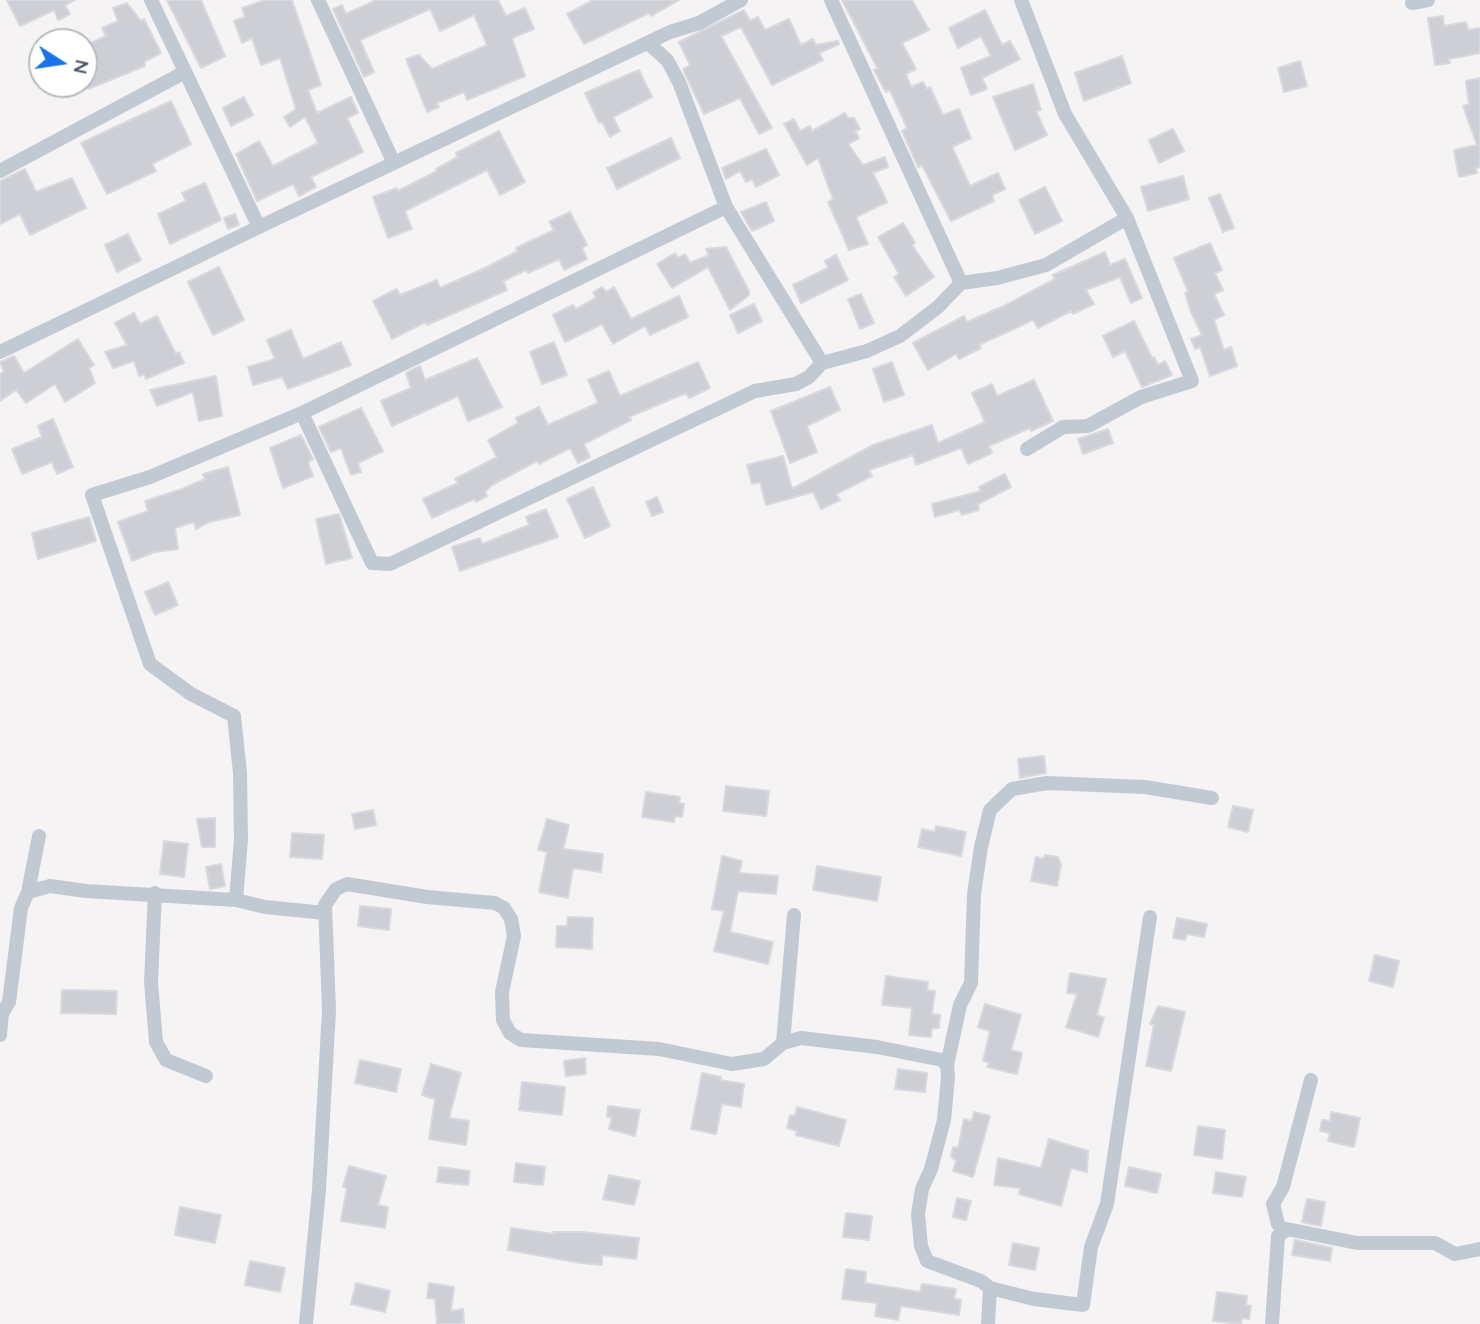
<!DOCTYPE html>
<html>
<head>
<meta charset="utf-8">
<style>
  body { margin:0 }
  #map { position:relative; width:1480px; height:1324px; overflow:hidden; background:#f5f3f3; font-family:Quicksand,sans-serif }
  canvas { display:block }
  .north { position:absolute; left:28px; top:28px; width:70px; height:70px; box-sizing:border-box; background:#fff; border:2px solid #b7bbc0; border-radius:50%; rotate:102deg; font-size:19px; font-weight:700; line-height:28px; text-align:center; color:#4a5661 }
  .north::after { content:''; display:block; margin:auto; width:24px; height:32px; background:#1a73e8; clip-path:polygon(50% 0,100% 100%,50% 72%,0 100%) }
</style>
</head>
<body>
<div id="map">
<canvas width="1480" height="1324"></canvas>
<div class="north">N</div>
</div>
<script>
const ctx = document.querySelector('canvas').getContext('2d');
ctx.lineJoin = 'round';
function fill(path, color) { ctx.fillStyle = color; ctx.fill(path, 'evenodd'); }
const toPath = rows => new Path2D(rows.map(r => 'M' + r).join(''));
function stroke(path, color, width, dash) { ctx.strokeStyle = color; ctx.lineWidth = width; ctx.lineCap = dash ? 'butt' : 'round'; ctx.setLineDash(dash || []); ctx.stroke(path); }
const building = toPath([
  [7,0,75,0,65,5,70,14,58,20,54,10,20,26,7,0],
  [167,0,201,0,225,56,201,68,167,0],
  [265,0,292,0,321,85,308,90,317,113,351,97,358,113,347,118,363,152,311,177,316,187,299,196,293,184,257,201,236,154,259,141,273,166,318,143,305,117,290,127,284,117,296,109,280,58,261,65,252,38,242,43,234,21,245,17,242,8,265,0],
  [376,0,498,0,506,16,525,8,534,29,512,38,525,76,467,100,464,92,437,103,439,107,427,112,406,59,419,55,432,69,487,45,474,15,440,31,430,9,360,40,374,72,364,77,333,9,342,5,346,14,376,0],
  [593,0,679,0,651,16,649,13,584,44,567,14,593,0],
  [842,0,912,0,929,30,902,43,916,69,906,74,911,87,923,82,927,89,930,87,943,115,959,109,971,138,952,147,970,186,998,173,1005,189,992,195,994,201,951,221,922,165,918,167,902,131,907,128,890,90,886,92,874,70,878,69,842,0],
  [127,3,141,21,144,19,161,53,144,62,145,66,88,89,84,81,84,46,106,36,102,28,118,21,113,8,127,3],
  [744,10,750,21,758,17,765,30,789,19,801,45,813,39,816,45,838,41,839,44,819,53,823,60,772,85,741,27,721,36,772,128,759,134,740,98,704,114,683,69,690,65,679,42,744,10],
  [985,10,1002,45,1010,41,1020,59,982,78,987,89,971,95,961,68,991,56,981,36,958,48,949,28,985,10],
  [1443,16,1444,26,1466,22,1468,30,1480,28,1480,53,1449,59,1450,63,1435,65,1428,18,1443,16],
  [1122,56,1131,83,1084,101,1075,73,1122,56],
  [1300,61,1307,86,1284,92,1278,68,1300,61],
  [639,70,652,97,613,117,620,131,610,137,602,122,599,123,585,93,639,70],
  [1480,78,1480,167,1476,168,1477,173,1459,177,1454,150,1477,145,1463,106,1469,104,1466,81,1480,78],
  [1033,84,1041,110,1036,111,1047,135,1015,150,993,97,1033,84],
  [244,97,253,115,231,126,223,108,244,97],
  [171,101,191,144,152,164,156,171,107,194,81,143,171,101],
  [845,113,848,118,854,118,860,129,855,131,859,138,848,144,863,165,885,157,888,167,873,173,887,202,856,217,868,244,849,250,828,202,833,199,818,158,807,165,784,124,794,119,800,131,810,126,812,131,845,113],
  [1173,129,1184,151,1159,163,1149,140,1173,129],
  [499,131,525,182,500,195,487,170,405,211,412,229,388,238,373,197,397,188,398,191,437,171,436,169,458,157,456,153,499,131],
  [671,138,680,158,617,189,607,168,671,138],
  [766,149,779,175,756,187,752,179,746,182,740,171,726,179,722,168,766,149],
  [25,169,36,192,72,178,86,208,30,235,20,214,0,224,0,181,25,169],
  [1183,176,1189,199,1148,211,1141,187,1183,176],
  [205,183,221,220,170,244,158,214,186,201,182,193,205,183],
  [1045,187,1062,221,1035,234,1019,200,1045,187],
  [1220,194,1234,228,1223,232,1209,198,1220,194],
  [766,202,774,221,752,231,741,212,766,202],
  [570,212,587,245,582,248,587,259,564,270,559,259,528,273,526,270,503,281,507,290,427,325,426,322,392,339,373,301,397,289,400,295,437,280,440,288,485,268,518,251,516,248,554,230,549,222,570,212],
  [235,214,239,225,228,229,224,218,235,214],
  [903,223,915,243,912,245,934,277,906,296,894,277,899,274,878,237,903,223],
  [128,234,141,260,117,272,105,245,128,234],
  [1210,243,1222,270,1215,273,1223,290,1214,294,1224,315,1214,320,1224,350,1231,347,1237,366,1210,376,1200,347,1195,349,1191,339,1202,335,1191,312,1185,293,1188,291,1174,258,1210,243],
  [726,247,749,291,749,295,730,310,708,267,672,288,657,264,675,253,678,258,685,254,690,263,709,255,706,249,726,247],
  [1105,252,1110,265,1125,259,1142,298,1131,303,1120,277,1086,290,1094,304,1073,314,1071,311,1038,328,1033,320,979,345,981,348,959,359,956,354,928,370,913,343,964,316,967,322,1006,305,1055,279,1053,275,1105,252],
  [836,255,848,280,801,303,793,285,828,268,825,261,836,255],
  [219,267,244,320,213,335,188,282,219,267],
  [602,287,606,292,614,287,631,319,679,296,688,317,650,335,645,326,613,344,602,324,565,342,553,315,573,305,576,309,596,298,593,292,602,287],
  [861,294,874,323,860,329,848,299,861,294],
  [754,304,762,321,738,333,730,315,754,304],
  [134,313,140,324,157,316,176,354,179,352,184,363,146,379,144,374,139,376,134,361,113,368,105,352,127,345,115,323,134,313],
  [1134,321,1152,358,1154,357,1158,365,1165,361,1172,375,1142,387,1125,351,1113,357,1103,336,1134,321],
  [291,330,303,359,341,342,351,365,288,389,282,377,253,385,248,367,275,359,267,340,291,330],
  [78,339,94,365,89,368,95,383,65,402,55,384,26,403,16,390,0,401,0,374,4,371,0,362,14,356,24,373,78,339],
  [554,342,567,375,542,384,530,352,554,342],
  [477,358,502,407,468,421,458,396,392,426,381,401,411,388,406,373,420,366,425,380,477,358],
  [698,362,710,388,689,398,686,393,629,417,631,420,584,444,590,457,578,463,570,448,539,464,537,461,492,485,485,492,487,496,476,502,474,499,432,518,423,499,458,483,455,479,497,457,488,440,518,423,516,418,539,407,548,425,598,403,588,380,609,371,620,396,698,362],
  [892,362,904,395,884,402,873,369,892,362],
  [216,376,222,416,199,421,193,392,157,406,150,390,216,376],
  [1034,380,1053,421,1031,431,1030,428,989,446,992,453,968,464,961,448,916,465,913,455,869,470,872,476,836,494,840,500,821,509,813,492,766,505,760,482,752,484,747,465,783,456,792,489,873,445,932,425,938,443,985,422,972,393,992,384,997,396,1034,380],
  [830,387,840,410,807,426,817,452,790,463,771,411,830,387],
  [361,408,383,451,358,463,361,472,351,475,341,448,331,452,319,427,361,408],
  [53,419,73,467,57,474,52,462,22,474,12,449,42,437,38,426,53,419],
  [1108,429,1113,443,1083,454,1078,439,1108,429],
  [301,435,313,459,308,462,313,476,283,488,270,448,301,435],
  [228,467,240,515,209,522,196,529,194,522,175,528,178,549,155,552,132,561,118,522,148,511,145,501,182,489,205,479,203,474,228,467],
  [1005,474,1011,487,978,504,979,510,962,515,959,510,935,517,932,504,981,491,979,487,1005,474],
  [593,487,610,526,585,538,567,499,593,487],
  [657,497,663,512,652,516,646,502,657,497],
  [546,509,558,537,460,571,452,547,480,538,482,544,529,525,526,517,546,509],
  [339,514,352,558,326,564,316,519,339,514],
  [89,517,96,541,38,559,32,533,89,517],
  [168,582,178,605,155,615,145,592,168,582],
  [1044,756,1046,773,1020,778,1018,759,1044,756],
  [726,786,769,791,766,816,723,811,726,786],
  [646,792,680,797,679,803,684,804,682,817,675,816,674,822,642,817,646,792],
  [1233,806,1253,810,1248,832,1228,827,1233,806],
  [373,810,376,825,355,829,352,814,373,810],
  [215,818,215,847,202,847,197,819,215,818],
  [547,819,569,825,563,849,603,854,601,872,573,868,568,898,539,892,547,852,538,850,547,819],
  [936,826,966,832,961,856,918,847,922,829,935,832,936,826],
  [292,833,324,835,322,859,290,857,292,833],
  [164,841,188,844,184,877,160,874,164,841],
  [1045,855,1058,857,1061,865,1057,886,1031,881,1036,857,1043,859,1045,855],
  [722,856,742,861,739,873,778,876,776,894,738,891,730,932,773,942,768,964,714,951,724,911,712,909,722,856],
  [221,864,225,886,210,889,206,867,221,864],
  [817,866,881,877,877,901,813,890,817,866],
  [360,906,391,909,389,930,358,926,360,906],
  [568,917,593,918,592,949,556,947,557,926,567,926,568,917],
  [1177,918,1207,924,1204,937,1187,934,1185,940,1173,938,1177,918],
  [1375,955,1399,961,1393,987,1369,981,1375,955],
  [1070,973,1106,979,1097,1015,1104,1018,1098,1037,1066,1027,1077,994,1067,993,1070,973],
  [886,976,928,982,927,990,935,991,932,1014,940,1015,939,1028,932,1028,931,1037,909,1035,912,1008,882,1005,886,976],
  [62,990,117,991,116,1014,61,1013,62,990],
  [985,1004,1021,1015,1011,1050,1022,1053,1017,1074,987,1067,990,1063,983,1061,990,1031,978,1027,985,1004],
  [1158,1006,1185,1012,1171,1071,1146,1066,1154,1025,1150,1024,1158,1006],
  [585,1058,586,1074,566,1076,564,1061,585,1058],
  [360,1060,401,1069,396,1092,355,1083,360,1060],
  [431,1064,461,1073,449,1118,469,1121,466,1145,429,1139,435,1099,422,1095,431,1064],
  [898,1069,927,1073,925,1092,895,1089,898,1069],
  [702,1073,721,1077,720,1080,744,1084,741,1107,722,1104,716,1134,691,1129,702,1073],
  [522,1082,565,1087,562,1115,519,1110,522,1082],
  [608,1106,640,1110,635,1136,609,1129,612,1117,607,1117,608,1106],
  [797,1107,846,1120,839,1146,796,1135,797,1131,787,1128,790,1115,795,1116,797,1107],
  [974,1112,990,1116,973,1177,953,1171,956,1161,951,1156,953,1147,958,1148,964,1119,972,1121,974,1112],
  [1331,1112,1360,1118,1354,1147,1328,1141,1330,1133,1320,1131,1322,1120,1330,1121,1331,1112],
  [1198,1126,1225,1130,1222,1159,1194,1155,1198,1126],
  [1049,1139,1088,1151,1087,1172,1071,1168,1061,1206,1019,1194,1020,1188,994,1185,998,1158,1041,1168,1049,1139],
  [516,1163,545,1167,543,1185,514,1182,516,1163],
  [349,1166,386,1176,378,1205,388,1207,385,1228,341,1221,347,1188,343,1187,349,1166],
  [439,1167,470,1171,468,1185,437,1182,439,1167],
  [1129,1167,1161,1174,1157,1193,1125,1186,1129,1167],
  [1216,1172,1246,1177,1242,1197,1213,1193,1216,1172],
  [609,1175,640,1181,634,1205,603,1199,609,1175],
  [957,1198,971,1201,966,1220,953,1217,957,1198],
  [1307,1199,1325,1202,1321,1226,1302,1222,1307,1199],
  [180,1207,221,1215,215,1243,175,1235,180,1207],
  [846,1213,872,1216,869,1240,843,1237,846,1213],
  [511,1228,553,1234,553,1232,582,1232,639,1238,636,1259,602,1255,602,1265,581,1263,508,1250,511,1228],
  [1295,1240,1332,1248,1330,1261,1292,1255,1295,1240],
  [1013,1243,1039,1248,1035,1270,1009,1265,1013,1243],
  [250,1261,285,1268,280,1292,245,1285,250,1261],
  [846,1269,866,1272,865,1283,920,1292,922,1284,956,1289,954,1299,961,1300,959,1315,901,1306,898,1320,875,1316,877,1303,842,1299,846,1269],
  [356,1283,390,1291,385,1312,351,1304,356,1283],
  [429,1283,454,1287,451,1311,463,1309,464,1324,437,1324,435,1299,427,1298,429,1283],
  [1217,1292,1247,1296,1246,1305,1251,1306,1249,1319,1242,1318,1241,1324,1213,1321,1217,1292]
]);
const street = toPath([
  [151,0,259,227,670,32,699,23,741,0],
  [318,0,393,161],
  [831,0,961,283],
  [1412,3,1428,0],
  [649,44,667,60,679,82,726,207,822,363],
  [0,171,185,72],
  [0,352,259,227],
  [302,413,372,563,390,564,755,391,796,384,809,377,822,363,867,351,900,336,938,307,961,283,997,278,1046,265,1127,218,1065,114,1021,0],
  [1027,449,1063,427,1088,426,1141,397,1192,381,1127,218],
  [28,892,39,836],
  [155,893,151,982,156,1042,166,1060,206,1076],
  [325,913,265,907,236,900,241,839,240,773,234,716,191,694,150,664,92,495,150,477,302,413,726,207],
  [0,1017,9,1002,21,908,28,892,50,886,86,891,236,900],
  [0,1035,2,1013],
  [783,1043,794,915],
  [947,1065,960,1005,971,983,974,894,981,847,990,810,1012,789,1047,783,1145,787,1212,798],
  [1284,1232,1278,1224,1273,1204,1283,1187,1311,1080],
  [990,1288,1034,1299,1083,1305,1091,1247,1107,1204,1150,917],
  [306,1324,319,1190,329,1010,325,905,336,889,347,884,427,897,495,903,504,908,511,919,514,936,502,992,503,1020,510,1033,521,1040,659,1049,732,1064,764,1059,783,1043,801,1038,877,1047,942,1060,947,1065,948,1077,944,1120,931,1169,922,1189,918,1214,921,1246,927,1261,981,1281,990,1288,988,1324],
  [1272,1324,1278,1236,1287,1229,1357,1243,1435,1243,1455,1254,1480,1249]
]);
fill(building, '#cdcfd5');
stroke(building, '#d7d9de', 2);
stroke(street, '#c1cad2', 14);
</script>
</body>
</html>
